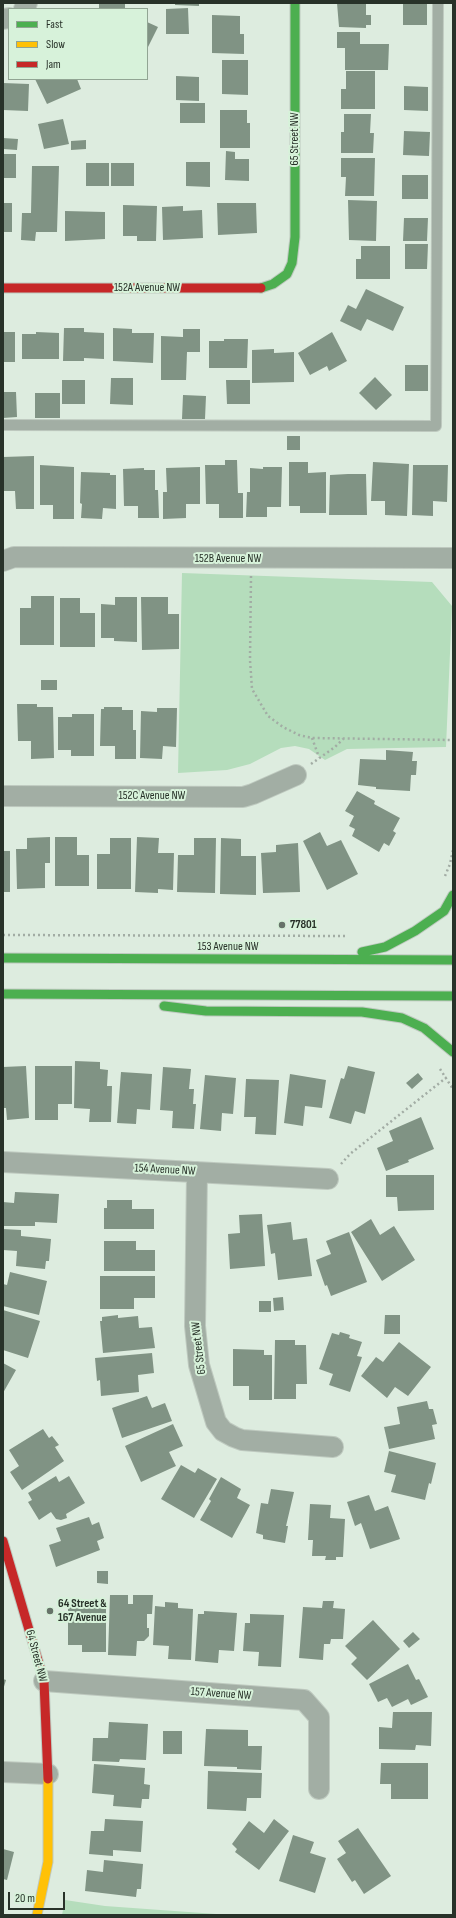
<!DOCTYPE html>
<html>
<head>
<meta charset="utf-8">
<style>
  body { margin:0 }
  #map { position:relative; width:456px; height:1918px; overflow:hidden; background:#ddecdf; font-family:"Sofia Sans Condensed",sans-serif }
  canvas { display:block }
  .frame { position:absolute; inset:0; border:4px solid #283229; pointer-events:none }
  .legend { position:absolute; left:8px; top:8px; width:140px; height:72px; box-sizing:border-box; background:#d7f2da; border:1px solid #91a593; margin:0; padding:5px 7px; list-style:none; font-size:12px; color:#283229 }
  .legend li { display:flex; align-items:center; gap:8px; height:20px }
  .legend b { width:20px; border:1px solid #91a593 }
  .scale { position:absolute; left:8px; top:1892px; width:57px; height:18px; box-sizing:border-box; border:2px solid #283229; border-top:0; padding-left:5px; font-size:12px; line-height:14px; white-space:nowrap; color:#283229; -webkit-text-stroke:3px #d7f2da; paint-order:stroke }
</style>
</head>
<body>
<div id="map">
<canvas width="456" height="1918"></canvas>
<div class="frame"></div>
<ul class="legend">
<li><b style="height:5px;background:#4caf50"></b>Fast</li>
<li><b style="height:5px;background:#ffc107"></b>Slow</li>
<li><b style="height:5px;background:#c62828"></b>Jam</li>
</ul>
<div class="scale">20 m</div>
</div>
<script>
const ctx = document.querySelector('canvas').getContext('2d');
ctx.lineJoin = 'round';
function fill(path, color) { ctx.fillStyle = color; ctx.fill(path, 'evenodd'); }
const toPath = rows => new Path2D(rows.map(r => 'M' + r).join(''));
function stroke(path, color, width, dash) { ctx.strokeStyle = color; ctx.lineWidth = width; ctx.lineCap = dash ? 'butt' : 'round'; ctx.setLineDash(dash || []); ctx.stroke(path); }
function label(font, color, halo, rows, align = 'center') {
  ctx.font = font + ' "Sofia Sans Condensed",sans-serif'; ctx.lineWidth = 4; ctx.setLineDash([]); ctx.textBaseline = 'middle'; ctx.strokeStyle = halo; ctx.fillStyle = color; for (const [text, x, y, turn = 0] of rows) {
    ctx.save(); ctx.translate(x, y); ctx.rotate((+turn || 0) * Math.PI / 180); ctx.textAlign = isNaN(turn) ? turn : align; if (halo) ctx.strokeText(text, 0, 0); ctx.fillText(text, 0, 0); ctx.restore();
  }
}
const green = toPath([
  [182,573,432,582,452,606,446,747,347,749,325,760,309,749,295,746,281,748,250,764,227,770,178,773],
  [65,1900,105,1906,230,1915,62,1915]
]);
const building = toPath([
  [99,3,125,3,125,9,99,9],
  [175,3,199,3,199,6,175,5],
  [337,3,366,3,366,15,371,15,371,25,366,25,366,28,339,27],
  [403,3,427,3,427,25,403,25],
  [188,8,189,34,166,34,166,9],
  [212,15,240,16,240,34,244,34,244,54,212,53],
  [147,22,158,27,147,49],
  [337,32,360,32,360,44,389,44,388,70,345,70,345,48,337,48],
  [222,60,248,60,248,95,222,94],
  [346,71,375,71,375,109,341,109,341,89,346,89],
  [176,76,199,77,199,101,176,100],
  [35,79,77,79,81,89,47,104],
  [3,83,29,84,28,111,3,110],
  [404,86,428,87,428,111,404,110],
  [180,103,205,103,205,123,180,123],
  [220,110,247,110,247,123,250,123,250,148,220,148],
  [344,114,371,114,370,133,374,133,373,153,341,153,341,132,344,132],
  [63,119,69,144,44,149,38,124],
  [404,131,430,132,429,156,403,155],
  [3,138,18,139,17,150,3,149],
  [86,140,86,149,71,150,71,141],
  [226,151,235,152,235,159,249,159,249,181,225,180],
  [3,154,16,154,16,178,3,178],
  [341,158,375,158,374,196,345,196,346,177,341,177],
  [186,162,210,162,210,187,186,186],
  [86,163,109,163,109,186,86,186],
  [111,163,134,163,134,186,111,186],
  [32,166,59,166,57,232,36,232,35,241,21,240,22,213,31,213],
  [402,175,428,175,428,199,402,199],
  [348,200,377,201,376,241,349,240],
  [3,203,12,203,12,232,3,232],
  [217,203,256,203,257,233,218,235],
  [123,205,157,206,156,241,137,241,137,236,123,236],
  [183,206,183,211,202,210,203,238,163,240,162,207],
  [65,211,105,212,105,239,65,241],
  [404,218,428,218,427,241,403,241],
  [405,244,428,244,427,269,405,269],
  [361,246,390,246,390,279,356,279,356,259,361,259],
  [366,289,404,307,393,331,367,319,361,331,340,321,348,305,356,309],
  [64,328,84,328,84,332,104,333,104,359,84,358,84,361,63,361],
  [113,328,132,329,132,333,154,333,153,363,113,361],
  [183,329,200,329,200,352,187,352,186,380,161,380,161,336,183,337],
  [3,332,15,332,15,362,3,362],
  [36,332,59,333,59,359,22,359,22,334,36,334],
  [332,332,347,361,329,371,327,366,310,375,298,353],
  [224,339,248,339,247,368,209,368,209,341,224,341],
  [274,349,274,353,294,352,294,382,252,383,252,350],
  [405,365,428,365,428,391,405,391],
  [375,377,392,395,376,410,359,393],
  [111,378,133,378,133,405,110,404],
  [62,380,85,380,85,404,62,404],
  [226,380,250,380,250,404,227,404],
  [3,392,16,392,17,417,3,418],
  [35,393,60,393,60,418,35,418],
  [183,395,206,396,205,419,182,419],
  [287,436,300,436,300,450,287,450],
  [34,456,34,509,16,509,15,491,3,491,3,457],
  [225,460,237,460,238,493,243,493,243,518,219,518,219,504,206,504,205,465,225,465],
  [289,462,308,462,308,473,326,472,326,513,300,513,300,506,289,506],
  [373,462,409,464,407,516,385,515,385,501,371,501],
  [40,465,74,467,74,519,53,519,53,505,40,505],
  [413,465,448,465,447,502,433,501,433,516,412,515],
  [200,467,200,504,186,504,186,518,163,519,163,492,167,492,166,468],
  [263,467,282,467,281,507,267,507,267,517,246,517,247,492,250,492,250,468,263,469],
  [144,468,144,470,155,470,155,490,158,490,159,518,138,518,138,506,124,506,123,469],
  [81,472,110,473,110,475,116,475,116,509,103,508,102,519,81,518,82,504,80,503],
  [348,474,366,474,367,515,329,515,330,475],
  [31,596,54,596,54,645,20,645,20,608,31,608],
  [115,597,137,597,137,642,114,641,114,638,101,638,101,604,115,605],
  [141,597,168,597,168,614,179,614,179,649,142,650],
  [60,598,80,598,80,613,95,613,95,647,60,647],
  [41,680,57,680,57,690,41,690],
  [17,704,37,704,37,707,53,707,54,758,31,759,31,741,18,741],
  [104,707,122,707,122,710,133,710,133,730,136,730,136,759,115,759,115,746,100,746,101,709,104,709],
  [157,708,177,708,176,747,163,746,162,759,140,758,141,711,157,712],
  [72,714,94,714,94,756,71,756,71,750,58,750,58,717,72,717],
  [386,750,413,752,412,761,417,761,416,775,411,775,410,791,376,789,376,787,358,785,360,759,386,760],
  [357,791,375,801,374,804,400,818,393,831,396,833,389,846,384,843,379,852,352,836,355,829,349,826,354,816,345,811],
  [320,832,327,846,341,840,358,874,327,890,303,841],
  [50,837,50,863,45,863,45,888,17,889,16,849,27,849,27,838],
  [55,837,77,837,77,855,89,855,89,886,55,886],
  [137,837,159,838,158,853,174,853,173,890,158,889,158,893,135,892],
  [110,838,131,838,131,889,97,889,97,854,110,854],
  [194,838,216,838,215,893,177,892,178,855,194,855],
  [221,838,241,839,241,856,256,856,256,895,220,894],
  [298,843,300,892,263,893,261,853,276,852,276,845],
  [3,851,10,851,10,892,3,892],
  [75,1061,100,1062,100,1069,108,1070,107,1086,112,1086,111,1122,89,1122,90,1109,74,1108],
  [26,1066,29,1118,7,1120,6,1108,3,1108,3,1067],
  [35,1066,72,1066,72,1104,58,1104,58,1120,35,1120],
  [348,1066,375,1072,365,1114,355,1111,351,1124,329,1118,341,1078,344,1079],
  [163,1067,191,1069,189,1089,194,1089,193,1104,196,1104,194,1129,172,1128,173,1111,160,1110],
  [121,1072,152,1074,150,1110,137,1109,136,1124,117,1123],
  [418,1073,423,1079,412,1089,406,1083],
  [290,1074,326,1080,322,1108,305,1106,303,1126,284,1123],
  [205,1075,236,1078,233,1114,222,1113,221,1131,200,1129],
  [246,1079,279,1080,276,1135,255,1134,256,1117,244,1117],
  [421,1117,434,1149,408,1160,409,1162,386,1171,377,1148,393,1141,389,1131],
  [386,1175,434,1175,434,1210,398,1211,397,1197,386,1197],
  [15,1192,59,1194,57,1223,35,1222,35,1226,3,1226,3,1202,14,1203],
  [107,1200,132,1200,132,1209,154,1209,154,1229,104,1229,104,1208,107,1208],
  [262,1214,265,1266,230,1269,228,1234,240,1233,239,1215],
  [371,1219,380,1235,394,1226,415,1260,382,1281,351,1232],
  [291,1222,293,1240,307,1238,312,1276,278,1280,275,1253,271,1254,267,1225],
  [3,1229,21,1230,21,1236,51,1239,49,1261,46,1261,45,1269,16,1266,17,1251,3,1250],
  [349,1232,367,1282,331,1296,327,1285,325,1286,316,1260,331,1254,326,1241],
  [104,1241,136,1241,136,1250,155,1250,155,1271,104,1271],
  [10,1272,47,1281,39,1315,3,1306,3,1284,7,1285],
  [100,1276,155,1276,155,1298,134,1298,134,1309,100,1309],
  [283,1297,284,1310,274,1311,273,1298],
  [259,1301,271,1301,271,1312,259,1312],
  [3,1310,40,1321,28,1358,3,1350],
  [118,1315,118,1318,138,1316,139,1328,152,1327,155,1348,103,1353,100,1321,102,1321,102,1317],
  [385,1315,400,1315,400,1334,384,1334],
  [340,1332,350,1335,349,1338,362,1342,357,1356,362,1357,350,1392,329,1385,333,1374,319,1369,332,1333,339,1335],
  [275,1340,295,1340,295,1345,306,1345,307,1384,296,1384,296,1399,274,1399],
  [399,1342,431,1367,408,1396,395,1387,387,1398,361,1376,376,1357,383,1362],
  [233,1349,264,1350,264,1355,272,1355,272,1400,249,1400,249,1386,233,1386],
  [152,1353,154,1373,138,1375,139,1392,101,1396,100,1380,97,1381,95,1358],
  [3,1363,16,1370,3,1393],
  [147,1396,152,1408,165,1403,172,1421,122,1438,112,1408],
  [427,1401,429,1409,433,1409,437,1424,432,1425,435,1439,389,1449,384,1427,400,1424,397,1407],
  [173,1424,183,1446,169,1452,176,1466,141,1482,125,1446],
  [43,1429,49,1438,52,1436,59,1445,55,1447,64,1461,22,1490,10,1472,19,1466,9,1450],
  [389,1451,436,1463,431,1484,429,1483,425,1500,391,1492,396,1475,384,1472],
  [181,1465,195,1473,198,1468,217,1479,194,1518,161,1499],
  [56,1476,59,1482,69,1476,85,1503,66,1514,67,1518,61,1520,56,1519,51,1512,39,1520,28,1502,32,1500,28,1493],
  [221,1477,241,1489,237,1498,250,1505,232,1538,200,1520,211,1501,209,1499],
  [271,1489,294,1492,286,1526,288,1526,285,1543,263,1539,263,1535,256,1533,261,1503,268,1504],
  [369,1495,375,1511,388,1506,400,1539,370,1549,361,1523,355,1526,347,1502],
  [310,1504,331,1505,330,1518,345,1519,343,1557,336,1557,336,1560,325,1560,326,1556,312,1556,313,1540,308,1540],
  [89,1517,92,1525,99,1522,104,1538,97,1541,100,1550,56,1567,49,1545,61,1541,56,1528],
  [97,1571,108,1571,108,1584,97,1583],
  [110,1595,128,1595,128,1604,133,1604,133,1595,153,1595,152,1614,147,1614,147,1628,149,1628,149,1636,144,1641,137,1641,136,1656,108,1655],
  [323,1601,334,1601,333,1608,345,1609,343,1639,331,1639,330,1644,324,1644,323,1660,299,1658,303,1607,322,1608],
  [165,1602,178,1603,178,1608,193,1609,191,1660,168,1659,169,1646,153,1645,155,1606,165,1607],
  [76,1605,87,1605,87,1607,106,1607,106,1652,82,1652,82,1645,68,1645,68,1607,76,1607],
  [204,1611,237,1613,234,1651,219,1650,218,1663,195,1661,198,1614,204,1614],
  [250,1614,284,1615,281,1667,258,1666,259,1652,243,1651,245,1623,250,1623],
  [373,1620,400,1649,367,1680,351,1664,357,1658,345,1646],
  [413,1632,420,1639,409,1648,403,1641],
  [408,1664,416,1680,419,1679,428,1697,411,1705,408,1699,392,1707,387,1698,378,1702,369,1684],
  [3,1679,6,1680,3,1690],
  [393,1712,432,1712,431,1746,416,1745,415,1750,379,1749,379,1727,392,1728],
  [109,1722,148,1724,146,1760,120,1759,119,1762,92,1761,93,1738,108,1738],
  [206,1729,248,1730,248,1746,262,1746,261,1770,237,1769,237,1767,204,1766],
  [163,1731,182,1731,182,1754,163,1754],
  [381,1763,428,1763,428,1799,391,1799,391,1784,380,1784],
  [94,1764,145,1768,144,1784,150,1785,149,1799,142,1799,141,1808,113,1806,114,1795,92,1793],
  [208,1771,262,1773,261,1798,247,1798,246,1811,207,1809],
  [105,1819,143,1821,141,1852,113,1850,113,1856,89,1854,91,1831,104,1831],
  [274,1819,289,1831,259,1870,235,1852,237,1849,232,1844,249,1821,264,1833],
  [358,1828,391,1876,364,1894,355,1880,352,1882,337,1859,346,1853,338,1841],
  [293,1835,314,1842,310,1853,326,1858,315,1893,279,1881],
  [3,1849,14,1852,7,1880,3,1879],
  [104,1860,143,1864,141,1889,137,1889,136,1897,85,1891,87,1870,103,1872]
]);
const path = toPath([
  [251,576,250,660,252,689,268,716,283,727,299,735,312,738,453,740],
  [312,738,319,757],
  [311,764,335,747,343,739],
  [445,876,450,864,453,850],
  [3,935,348,936],
  [440,1069,453,1089],
  [341,1164,350,1154,447,1077]
]);
const lane = toPath([
  [3,425,436,426,438,3]
]);
const street = toPath([
  [24,9,27,3],
  [3,19,9,18],
  [3,561,14,557,453,558],
  [3,796,243,797,253,794,296,775],
  [3,1162,328,1179],
  [197,1172,195,1326,199,1365,216,1422,223,1431,234,1437,242,1440,333,1447],
  [44,1681,304,1700,319,1717,319,1789],
  [3,1772,48,1774]
]);
const fast = toPath([
  [261,288,273,284,287,274,292,263,295,237,295,3],
  [362,952,385,947,415,931,444,911,453,895],
  [3,958,453,960],
  [3,994,453,996],
  [164,1006,206,1011,362,1012,402,1018,424,1028,453,1052]
]);
const slow = toPath([
  [37,1915,48,1862,48,1779]
]);
const jam = toPath([
  [3,288,261,288],
  [3,1541,44,1681,48,1779]
]);
const markers = [
  [282,925,4,"#677369"],
  [50,1611,4,"#677369"]
];
const streetNames = [
  ["65 Street NW",295,139,-90],
  ["152A Avenue NW",147,288],
  ["152B Avenue NW",228,559],
  ["152C Avenue NW",152,796],
  ["153 Avenue NW",228,947],
  ["154 Avenue NW",165,1170,3],
  ["65 Street NW",199,1348,-97],
  ["64 Street NW",36,1656,75],
  ["157 Avenue NW",221,1694,4]
];
const poiNames = [
  ["77801",290,925],
  ["64 Street &",58,1604],
  ["167 Avenue",58,1618]
];
fill(green, '#b5ddbc');
fill(building, '#809384');
stroke(lane, '#bec9bf', 12);
stroke(street, '#bec9bf', 22);
stroke(fast, '#bec9bf', 11);
stroke(slow, '#bec9bf', 11);
stroke(jam, '#bec9bf', 11);
stroke(path, '#a2aca4', 2.5, [2, 3]);
stroke(lane, '#a2aea4', 10);
stroke(street, '#a2aea4', 20);
stroke(fast, '#4caf50', 9);
stroke(slow, '#ffc107', 9);
stroke(jam, '#c62828', 9);
for (const [x, y, r, color] of markers) { const dot = new Path2D(); dot.arc(x, y, r, 0, 2 * Math.PI); ctx.fillStyle = color; ctx.fill(dot); stroke(dot, '#d7f2da', 1.5); }
label('12px', '#283229', '#d7f2da', streetNames);
label('bold 12px', '#283229', '#d7f2da', poiNames, 'left');
</script>
</body>
</html>
